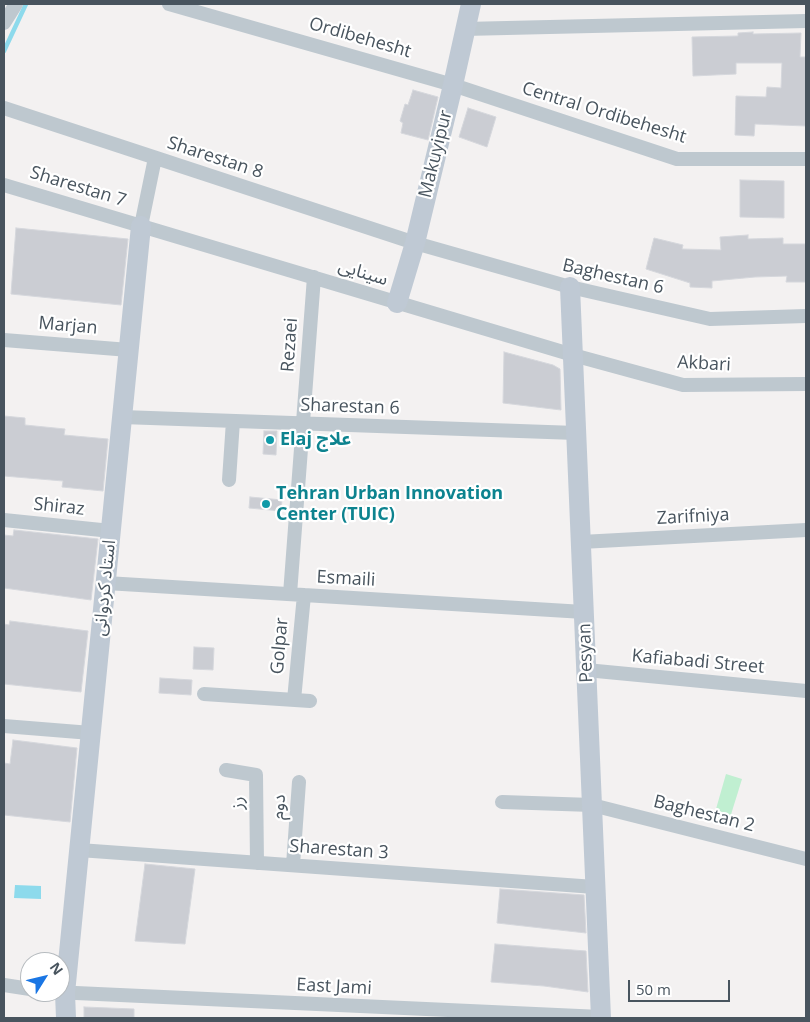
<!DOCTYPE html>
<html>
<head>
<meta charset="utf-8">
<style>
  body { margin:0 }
  #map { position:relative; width:810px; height:1022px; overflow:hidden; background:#f3f1f1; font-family:"Open Sans",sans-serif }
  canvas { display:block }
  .frame { position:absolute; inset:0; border:5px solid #48545e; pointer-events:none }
  .north { position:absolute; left:20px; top:952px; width:50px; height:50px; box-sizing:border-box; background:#fff; border:1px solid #b6bbbf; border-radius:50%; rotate:54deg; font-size:14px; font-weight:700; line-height:20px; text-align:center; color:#48545e }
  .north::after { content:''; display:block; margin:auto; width:18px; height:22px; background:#1a76e4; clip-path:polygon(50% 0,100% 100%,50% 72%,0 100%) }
  .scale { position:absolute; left:628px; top:980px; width:102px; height:22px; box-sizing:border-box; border:2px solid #48545e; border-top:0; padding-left:6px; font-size:15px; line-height:18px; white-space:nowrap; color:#48545e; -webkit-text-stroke:4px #fff; paint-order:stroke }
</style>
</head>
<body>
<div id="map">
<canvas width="810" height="1022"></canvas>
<div class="frame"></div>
<div class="north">N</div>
<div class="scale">50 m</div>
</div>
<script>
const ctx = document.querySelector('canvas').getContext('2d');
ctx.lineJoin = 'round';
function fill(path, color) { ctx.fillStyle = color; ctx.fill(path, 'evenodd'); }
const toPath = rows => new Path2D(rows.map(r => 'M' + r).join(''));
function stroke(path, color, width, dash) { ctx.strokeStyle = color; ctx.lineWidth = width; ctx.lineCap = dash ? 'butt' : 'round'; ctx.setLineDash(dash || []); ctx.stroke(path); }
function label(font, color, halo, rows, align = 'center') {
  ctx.font = font + ' "Open Sans","Noto Sans Arabic",sans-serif'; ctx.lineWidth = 4.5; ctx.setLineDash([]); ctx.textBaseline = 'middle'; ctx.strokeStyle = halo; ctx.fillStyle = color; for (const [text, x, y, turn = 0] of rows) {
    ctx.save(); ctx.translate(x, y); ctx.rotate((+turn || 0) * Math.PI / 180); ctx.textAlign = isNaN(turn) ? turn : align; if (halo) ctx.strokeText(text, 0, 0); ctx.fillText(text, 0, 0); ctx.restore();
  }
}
const green = toPath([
  [726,774,742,779,729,821,714,816]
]);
const water = toPath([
  [15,885,41,886,41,899,14,898]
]);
const stream = toPath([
  [4,51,26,4]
]);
const building = toPath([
  [753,32,753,34,801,33,800,57,806,57,806,126,755,124,754,136,735,135,736,96,766,97,767,87,781,88,782,63,736,63,736,74,693,76,692,37,738,36,738,33,753,32],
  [413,90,438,97,428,140,401,133,403,123,400,121,405,104,408,105,413,90],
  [468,108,496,117,487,147,459,137,468,108],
  [740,180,784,181,784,218,740,217,740,180],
  [16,228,128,239,121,305,11,294,16,228],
  [748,235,748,239,783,238,783,244,806,244,806,282,786,282,787,276,755,277,712,281,712,288,690,287,690,283,646,269,654,238,683,245,682,249,721,250,720,237,748,235],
  [504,352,553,365,560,369,561,410,503,403,504,352],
  [4,416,25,418,25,425,65,429,64,435,108,439,103,491,62,487,63,481,4,476,4,416],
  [264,431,277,431,276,455,263,454,264,431],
  [250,497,282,500,281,511,249,508,250,497],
  [14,530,98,539,91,600,4,588,4,535,13,536,14,530],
  [10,621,88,631,81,692,4,684,4,624,9,625,10,621],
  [194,647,214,648,213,670,193,669,194,647],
  [160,678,192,680,191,695,159,693,160,678],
  [13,740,77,748,70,822,4,815,4,763,10,764,13,740],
  [145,864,195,869,185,944,135,941,145,864],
  [500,889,584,895,586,933,497,923,500,889],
  [495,944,586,951,588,992,544,986,491,982,495,944],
  [84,1007,134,1009,134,1018,84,1018,84,1007]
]);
const street = toPath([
  [169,4,453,85,677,159,806,159],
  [4,23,16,4],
  [464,29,806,21],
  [4,108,415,243,570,287,710,319,806,316],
  [4,185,573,355,683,385,806,384],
  [141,226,155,158],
  [4,340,129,350],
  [122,417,576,433],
  [229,480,233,421],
  [4,520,111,531],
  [581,542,806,530],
  [106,583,584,612],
  [290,594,314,277],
  [586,670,806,691],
  [204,694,310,701],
  [294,700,304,595],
  [4,726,91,733],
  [226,770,256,775,257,863],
  [502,802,592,805,806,859],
  [79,850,595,887],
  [293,865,299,782],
  [4,985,30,989],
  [54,992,601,1017]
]);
const secondary = toPath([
  [570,287,601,1018],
  [397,303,415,243,453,85,471,4],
  [66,1018,65,993,141,226]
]);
const markers = [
  [270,440,5,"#0f9aa8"],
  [266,504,5,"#0f9aa8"]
];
const streetNames = [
  ["Ordibehesht",360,38,16],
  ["Central Ordibehesht",604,113,17],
  ["Makuyipur",436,154,-76],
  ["Sharestan 8",215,158,18],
  ["Sharestan 7",78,187,17],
  ["سینایی",363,273,17],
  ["Baghestan 6",613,277,13],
  ["Marjan",68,326,5],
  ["Rezaei",290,345,-86],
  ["Akbari",704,364,3],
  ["Sharestan 6",350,407,2],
  ["Shiraz",59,507,6],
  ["Zarifniya",693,517,-3],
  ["Esmaili",346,579,3],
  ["استاد کردوانی",105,588,-84],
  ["Golpar",280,646,-85],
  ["Pesyan",586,653,-92],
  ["Kafiabadi Street",698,662,5],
  ["رز",238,803,-90],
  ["دوم",279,807,-86],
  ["Baghestan 2",704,814,14],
  ["Sharestan 3",339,850,4],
  ["East Jami",334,987,3]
];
const cultureNames = [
  ["Elaj علاج",280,440],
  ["Tehran Urban Innovation",276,494],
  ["Center (TUIC)",276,515]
];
fill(green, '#c0efd1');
fill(water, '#8ddaec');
stroke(stream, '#8ddaec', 4.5);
fill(building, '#cbcdd3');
stroke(building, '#d5d7dc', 1);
stroke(street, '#bec8cf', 14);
stroke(secondary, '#bfc9d4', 20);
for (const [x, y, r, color] of markers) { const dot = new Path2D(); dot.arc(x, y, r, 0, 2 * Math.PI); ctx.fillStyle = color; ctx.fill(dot); stroke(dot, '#fff', 2); }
label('18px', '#48545e', '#fff', streetNames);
label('bold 18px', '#0d838f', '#fff', cultureNames, 'left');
</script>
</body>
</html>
